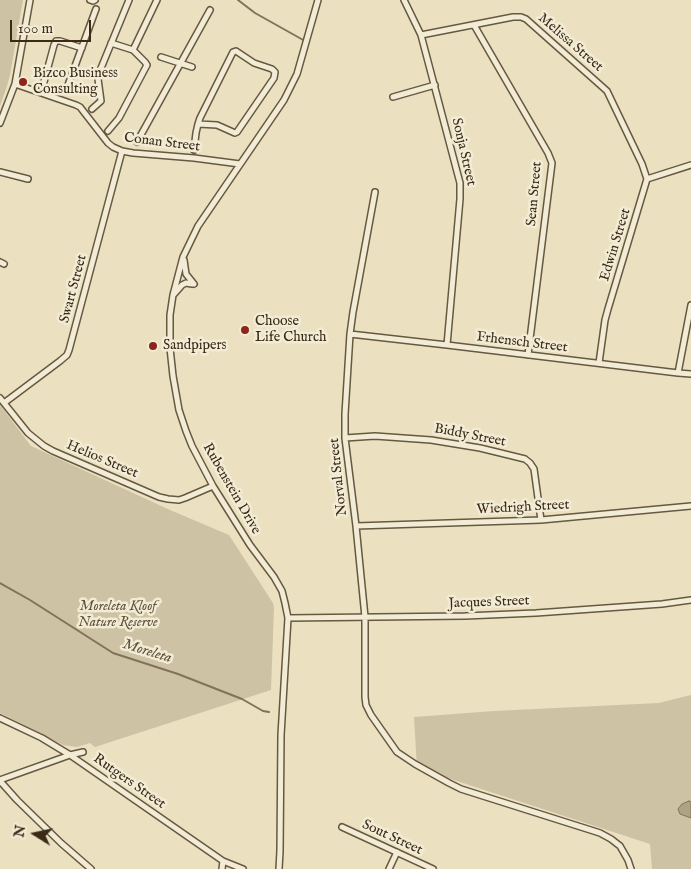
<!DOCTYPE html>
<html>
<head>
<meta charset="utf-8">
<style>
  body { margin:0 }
  #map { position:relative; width:691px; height:869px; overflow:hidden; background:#ebe1c0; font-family:"IM FELL English",serif }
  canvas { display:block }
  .north { position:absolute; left:10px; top:809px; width:50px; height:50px; -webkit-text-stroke:4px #f2ecd6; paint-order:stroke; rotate:280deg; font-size:14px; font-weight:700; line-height:20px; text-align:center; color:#3b2a15 }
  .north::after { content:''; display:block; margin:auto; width:18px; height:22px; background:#3b2a15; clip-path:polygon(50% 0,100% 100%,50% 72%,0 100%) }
  .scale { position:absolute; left:10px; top:20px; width:81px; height:22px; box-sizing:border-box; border:2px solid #3b2a15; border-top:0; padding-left:6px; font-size:15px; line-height:18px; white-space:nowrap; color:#3b2a15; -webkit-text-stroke:4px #f2ecd6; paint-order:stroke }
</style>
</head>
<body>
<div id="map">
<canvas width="691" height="869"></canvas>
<div class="north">N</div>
<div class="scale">100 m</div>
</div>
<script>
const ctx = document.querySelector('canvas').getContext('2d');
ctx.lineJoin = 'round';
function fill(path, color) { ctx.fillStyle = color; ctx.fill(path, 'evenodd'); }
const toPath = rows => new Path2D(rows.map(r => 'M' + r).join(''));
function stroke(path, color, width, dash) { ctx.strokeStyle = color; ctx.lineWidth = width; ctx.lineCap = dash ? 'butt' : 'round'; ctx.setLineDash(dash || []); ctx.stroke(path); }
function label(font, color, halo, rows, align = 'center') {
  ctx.font = font + ' "IM FELL English",serif'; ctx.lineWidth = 5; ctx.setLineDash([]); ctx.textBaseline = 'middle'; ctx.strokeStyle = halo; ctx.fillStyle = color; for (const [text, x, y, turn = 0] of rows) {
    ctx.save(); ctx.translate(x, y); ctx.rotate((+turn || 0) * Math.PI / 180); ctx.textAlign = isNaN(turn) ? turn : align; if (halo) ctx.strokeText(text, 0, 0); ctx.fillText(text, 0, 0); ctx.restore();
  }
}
const green = toPath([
  [0,0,23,0,10,75,7,86,0,106],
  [0,405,31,446,170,510,229,535,273,603,274,608,271,690,95,747,90,743,77,747,63,745,0,713],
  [691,695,691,869,652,869,650,844,417,768,414,717,494,711,659,703]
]);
const water = toPath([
  [689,801,691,802,691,818,680,814,678,809,682,804,689,801]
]);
const stream = toPath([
  [238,0,255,13,305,41],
  [0,583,30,600,113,653,178,674,242,699,263,711,269,712]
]);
const minor = toPath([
  [90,0,93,1,95,0],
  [404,0,421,35,460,183,460,199,447,345],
  [474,25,548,153,552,163,528,355],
  [421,35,513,17,521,17,526,19,607,91,642,164,647,179],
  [133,50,157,0],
  [161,57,192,67],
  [15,84,76,105,80,107,108,143,113,147,122,151,133,153,194,158,240,164],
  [68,85,96,9],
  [41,93,54,45,56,41,60,41,82,48],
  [393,97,435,85],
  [92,109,101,101,98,79,99,73,129,0],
  [0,123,15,84,30,0],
  [108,131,119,118,147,65,145,62,133,50,111,43],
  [137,142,210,10],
  [194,150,196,133,198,124,200,118,233,52,236,51,254,63,272,69,275,72,274,78,237,132,235,133,217,125,198,124],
  [0,172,28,179],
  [375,192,353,312,350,334,345,414,345,438,356,526,365,617,365,697,366,705,371,715,397,752,415,764,449,783,461,789,600,833,611,839,620,846,628,860,631,869],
  [184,260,186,274,194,284],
  [0,262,4,264],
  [174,294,182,285,186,283,192,284],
  [350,334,447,345,678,373,691,374],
  [599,363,605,320,608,309,647,179,691,165],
  [678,373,691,305],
  [0,398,28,433,44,446,53,451,159,497,168,499,179,500,185,498,213,486],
  [4,403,60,361,67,355,69,350,122,151],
  [345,438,375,436,431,440,480,448,525,459,530,463,534,469,541,520],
  [356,526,541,520,691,506],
  [288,618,465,616,536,613,662,604,691,600],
  [0,718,42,738,70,755,223,861,243,869],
  [0,780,70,755,83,752],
  [0,781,17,800,61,843,91,869],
  [342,827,433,869],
  [222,869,223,861],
  [279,869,280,851,281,735,288,618,285,603,282,591,274,577,250,545,213,486,192,446,186,431,179,410,173,376,170,348,170,315,173,295,183,257,198,226,284,100,297,74,318,0],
  [389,869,397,852]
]);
const markers = [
  [23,82,5,"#8f2418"],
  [245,330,5,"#8f2418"],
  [153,346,5,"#8f2418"]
];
const streetNames = [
  ["Melissa Street",570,43,41],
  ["Conan Street",162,143,7],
  ["Sonja Street",463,152,77],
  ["Sean Street",535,194,-85],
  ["Edwin Street",616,245,-73],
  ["Swart Street",74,289,-75],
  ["Frhensch Street",522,343,7],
  ["Biddy Street",470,436,11],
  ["Helios Street",102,460,23],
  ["Norval Street",339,477,-96],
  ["Rubenstein Drive",231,489,60],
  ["Wiedrigh Street",523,508,-3],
  ["Jacques Street",489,603,-2],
  ["Rutgers Street",129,782,35],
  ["Sout Street",392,838,25]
];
const poiNames = [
  ["Bizco Business",33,74],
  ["Consulting",33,90],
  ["Choose",255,322],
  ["Life Church",255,338],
  ["Sandpipers",163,346]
];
const parkNames = [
  ["Moreleta Kloof",118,607],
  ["Nature Reserve",118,623]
];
const waterNames = [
  ["Moreleta",147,652,17]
];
fill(green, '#cdc2a3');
fill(water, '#afa386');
stroke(water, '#817359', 1);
stroke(stream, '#817359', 2);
stroke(minor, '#675840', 8);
stroke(minor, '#f2ecd6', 5);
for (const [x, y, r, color] of markers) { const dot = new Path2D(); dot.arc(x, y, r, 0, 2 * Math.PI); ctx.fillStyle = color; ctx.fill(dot); stroke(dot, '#f2ecd6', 2); }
label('14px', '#3b2a15', '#f2ecd6', streetNames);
label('14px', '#3b2a15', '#f2ecd6', poiNames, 'left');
label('italic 14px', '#605038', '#f2ecd6', parkNames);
label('italic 15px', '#5e4e37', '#f2ecd6', waterNames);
</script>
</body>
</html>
